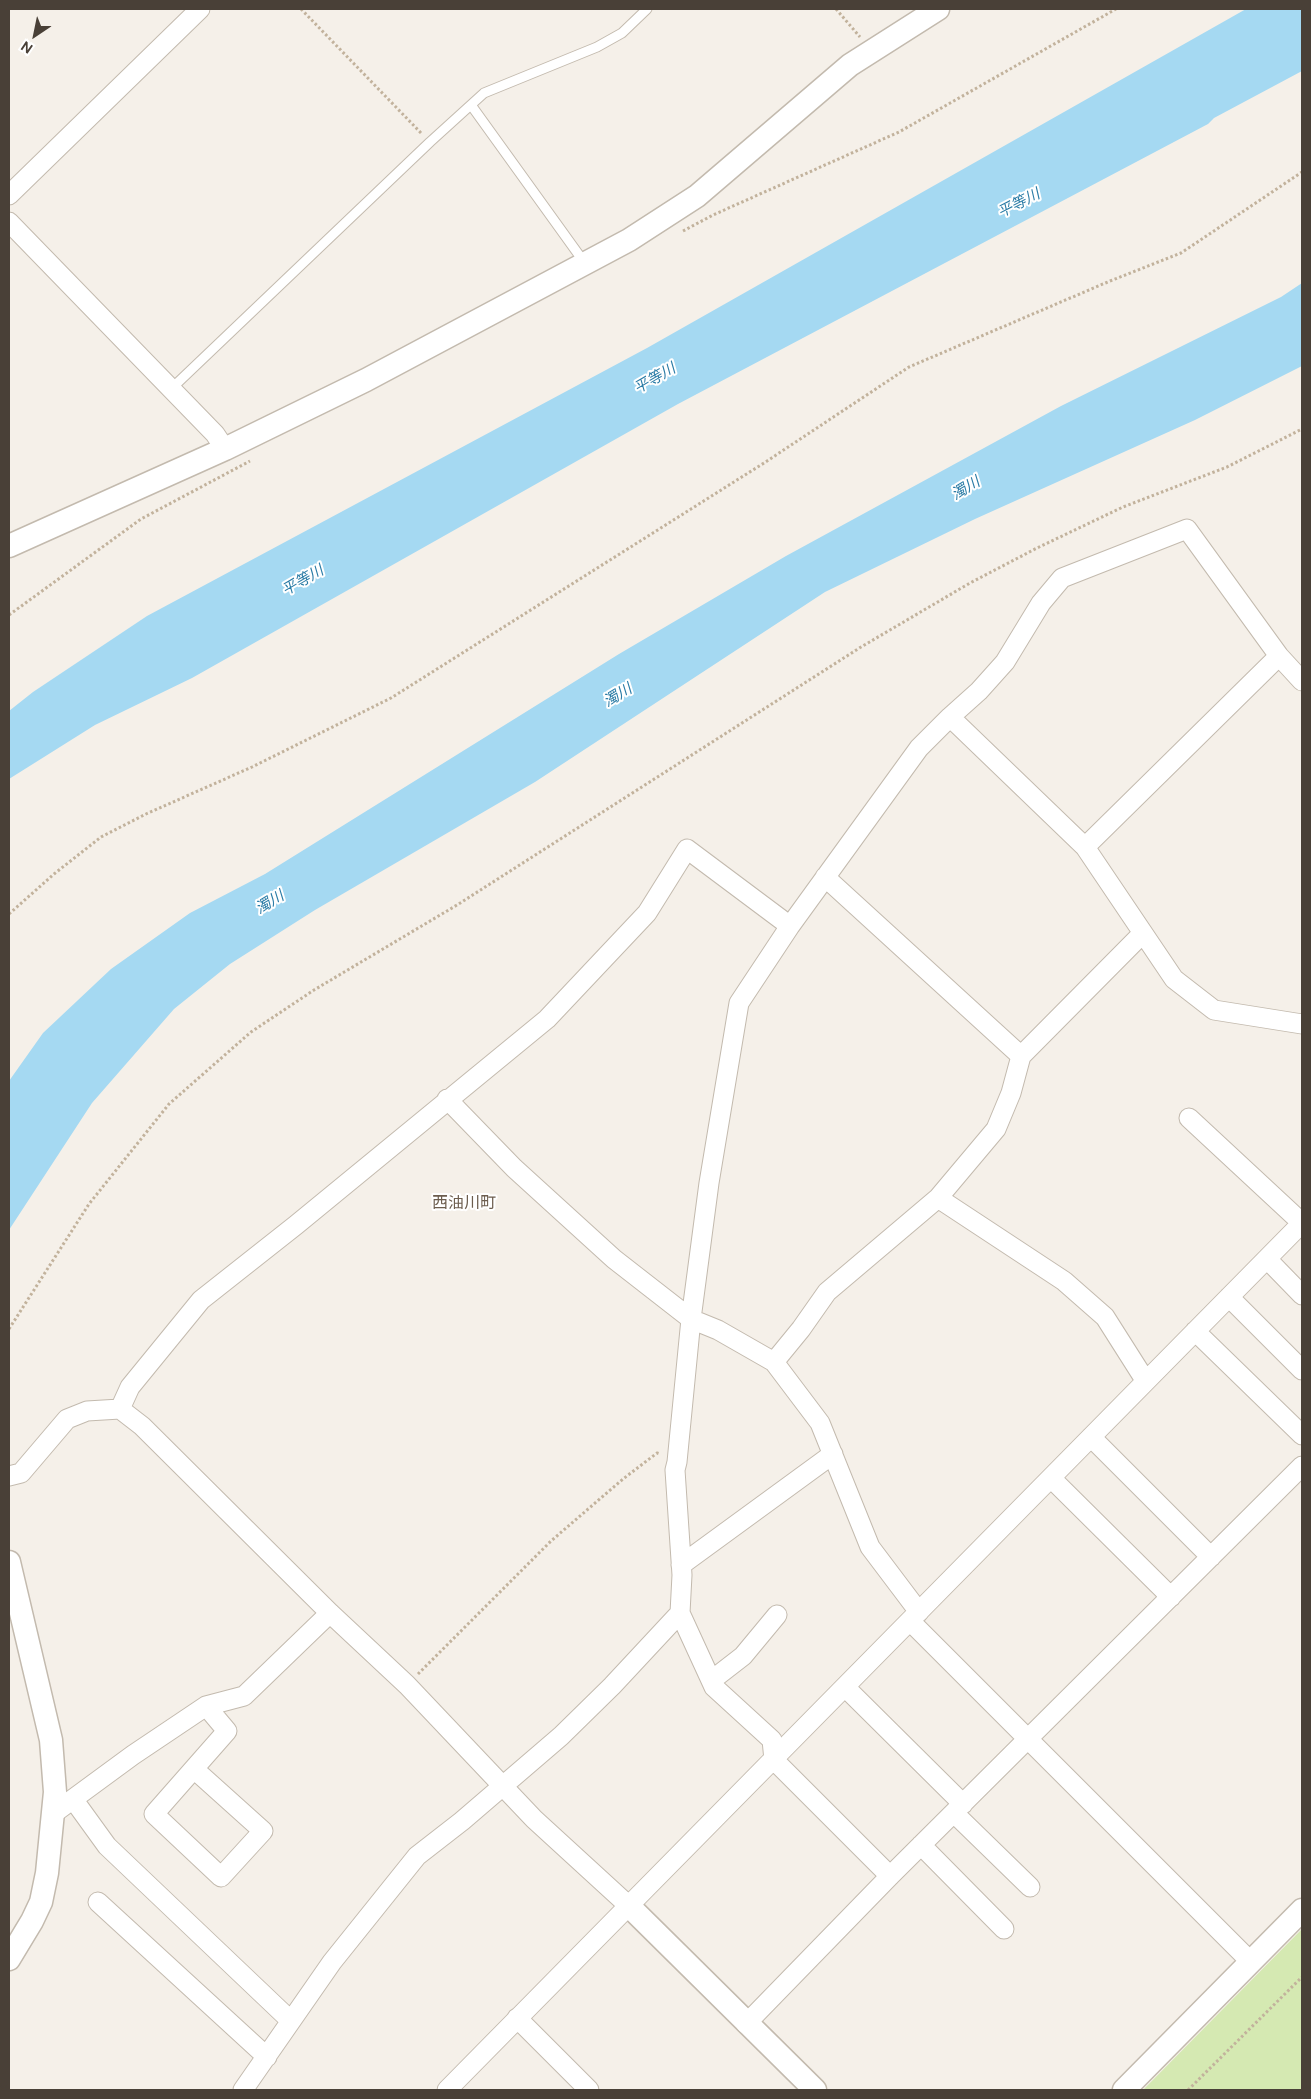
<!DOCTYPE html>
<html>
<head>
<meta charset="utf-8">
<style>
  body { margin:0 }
  #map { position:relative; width:1311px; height:2099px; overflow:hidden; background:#f5f0e9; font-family:"DM Sans",sans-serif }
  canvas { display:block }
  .frame { position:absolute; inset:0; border:10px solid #494037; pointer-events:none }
  .north { position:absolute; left:10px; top:10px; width:50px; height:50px; -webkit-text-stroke:4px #fff; paint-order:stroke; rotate:214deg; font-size:14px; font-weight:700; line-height:20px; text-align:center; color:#494037 }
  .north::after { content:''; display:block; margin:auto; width:18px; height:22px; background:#494037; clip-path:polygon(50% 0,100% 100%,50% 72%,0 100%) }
</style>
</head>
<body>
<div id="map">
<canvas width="1311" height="2099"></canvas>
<div class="frame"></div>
<div class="north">N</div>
</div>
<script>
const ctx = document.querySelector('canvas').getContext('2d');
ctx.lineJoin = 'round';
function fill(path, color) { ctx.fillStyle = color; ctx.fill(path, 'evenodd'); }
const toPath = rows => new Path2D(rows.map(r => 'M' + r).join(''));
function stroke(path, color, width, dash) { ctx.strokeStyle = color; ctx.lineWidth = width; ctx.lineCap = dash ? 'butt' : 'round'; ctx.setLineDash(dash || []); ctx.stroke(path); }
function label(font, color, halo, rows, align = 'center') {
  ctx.font = font + ' "DM Sans","Noto Sans JP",sans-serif'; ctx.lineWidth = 4; ctx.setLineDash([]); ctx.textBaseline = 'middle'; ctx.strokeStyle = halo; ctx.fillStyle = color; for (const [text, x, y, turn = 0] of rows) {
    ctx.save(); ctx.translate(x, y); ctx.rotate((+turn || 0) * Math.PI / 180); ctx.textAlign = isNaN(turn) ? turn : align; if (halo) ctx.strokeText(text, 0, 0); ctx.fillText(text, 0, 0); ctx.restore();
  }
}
const green = toPath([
  [1302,1929,1302,2090,1143,2090]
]);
const water = toPath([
  [1246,9,1302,9,1302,71,1214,118,1208,124,678,404,192,678,95,725,9,779,9,711,33,692,147,616,647,348],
  [1302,283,1302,366,1195,420,975,519,825,592,535,782,315,910,230,964,174,1009,92,1103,9,1230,9,1081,43,1033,111,969,190,913,265,874,619,654,786,556,1061,406,1281,297]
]);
const path = toPath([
  [301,9,422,134],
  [836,9,860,37],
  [683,231,713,215,899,132,1116,9],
  [9,615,141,519,250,461],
  [9,914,54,874,101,837,146,814,252,767,391,698,764,463,909,367,1110,281,1181,253,1302,172],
  [9,1329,89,1204,169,1104,251,1032,314,990,457,905,861,647,970,583,1037,548,1123,507,1227,467,1302,429],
  [418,1674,551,1541,623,1479,657,1453,660,1454],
  [1188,2090,1302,1977]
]);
const service = toPath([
  [471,105,584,262],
  [171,389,430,142,484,93,597,47,622,33,647,9]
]);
const minor = toPath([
  [9,195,200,9],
  [9,222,215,434,225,449],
  [950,717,979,691,1005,662,1041,603,1062,578,1187,529,1279,656,1302,681],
  [1085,847,1279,656],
  [825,877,1021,1056],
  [447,1099,514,1168,614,1259,691,1319,718,1330,774,1362,801,1329,827,1292,938,1198,996,1129,1011,1093,1021,1056,1143,933],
  [1189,1118,1302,1223],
  [938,1198,1064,1281,1105,1317,1145,1380],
  [1267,1259,1302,1295],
  [1229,1297,1302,1370],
  [1195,1331,1302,1435],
  [774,1362,820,1423,870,1547,919,1612],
  [120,1409,130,1387,201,1300,296,1225,547,1019,647,913,687,849,790,926],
  [1091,1437,1211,1557],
  [9,1476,21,1473,67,1419,87,1411,120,1409,142,1426,330,1613,407,1685,534,1819,629,1906],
  [1051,1478,1171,1597],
  [681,1565,833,1454],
  [910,1621,1251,1962],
  [712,1680,743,1656,777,1615],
  [845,1687,963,1804],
  [194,1769,263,1831,221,1877,154,1814,227,1731,206,1706],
  [73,1799,107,1846,291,2021],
  [54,1813,133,1755,206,1706,244,1696,330,1613],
  [954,1813,1030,1887],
  [921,1845,1004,1929],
  [890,1876,774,1760,772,1740,714,1687,680,1613,682,1575,675,1470,677,1462,691,1319,709,1183,739,1003,790,926,919,748,950,717,1085,847,1174,979,1214,1010,1302,1024],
  [98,1902,267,2057],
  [517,2018,589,2090],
  [746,2024,890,1876,1302,1466],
  [243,2090,332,1962,417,1856,462,1821,561,1736,612,1686,680,1613],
  [447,2090,1302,1223]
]);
const tertiary = toPath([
  [9,546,225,449,366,380,629,240,697,196,850,65,938,9],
  [9,1562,51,1740,55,1792,47,1873,41,1902,32,1921,9,1959],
  [629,1906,815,2090],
  [1124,2090,1302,1910]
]);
const waterNames = [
  ["平等川",1019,204,-27],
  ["平等川",655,379,-30],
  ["濁川",966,489,-31],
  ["平等川",303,581,-30],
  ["濁川",618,696,-31],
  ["濁川",270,903,-31]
];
const quarterNames = [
  ["西油川町",464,1204]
];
fill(green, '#d5e9b2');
fill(water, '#a5d9f2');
stroke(service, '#c3baae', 11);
stroke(minor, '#c3baae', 21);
stroke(tertiary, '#c3baae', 25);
stroke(path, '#c2b29c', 3, [2.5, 2.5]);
stroke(service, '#fff', 9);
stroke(minor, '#fff', 19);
stroke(tertiary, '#fff', 22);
label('italic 15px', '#2b7ca6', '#fff', waterNames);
label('16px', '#6c5d4e', '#fff', quarterNames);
</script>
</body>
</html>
